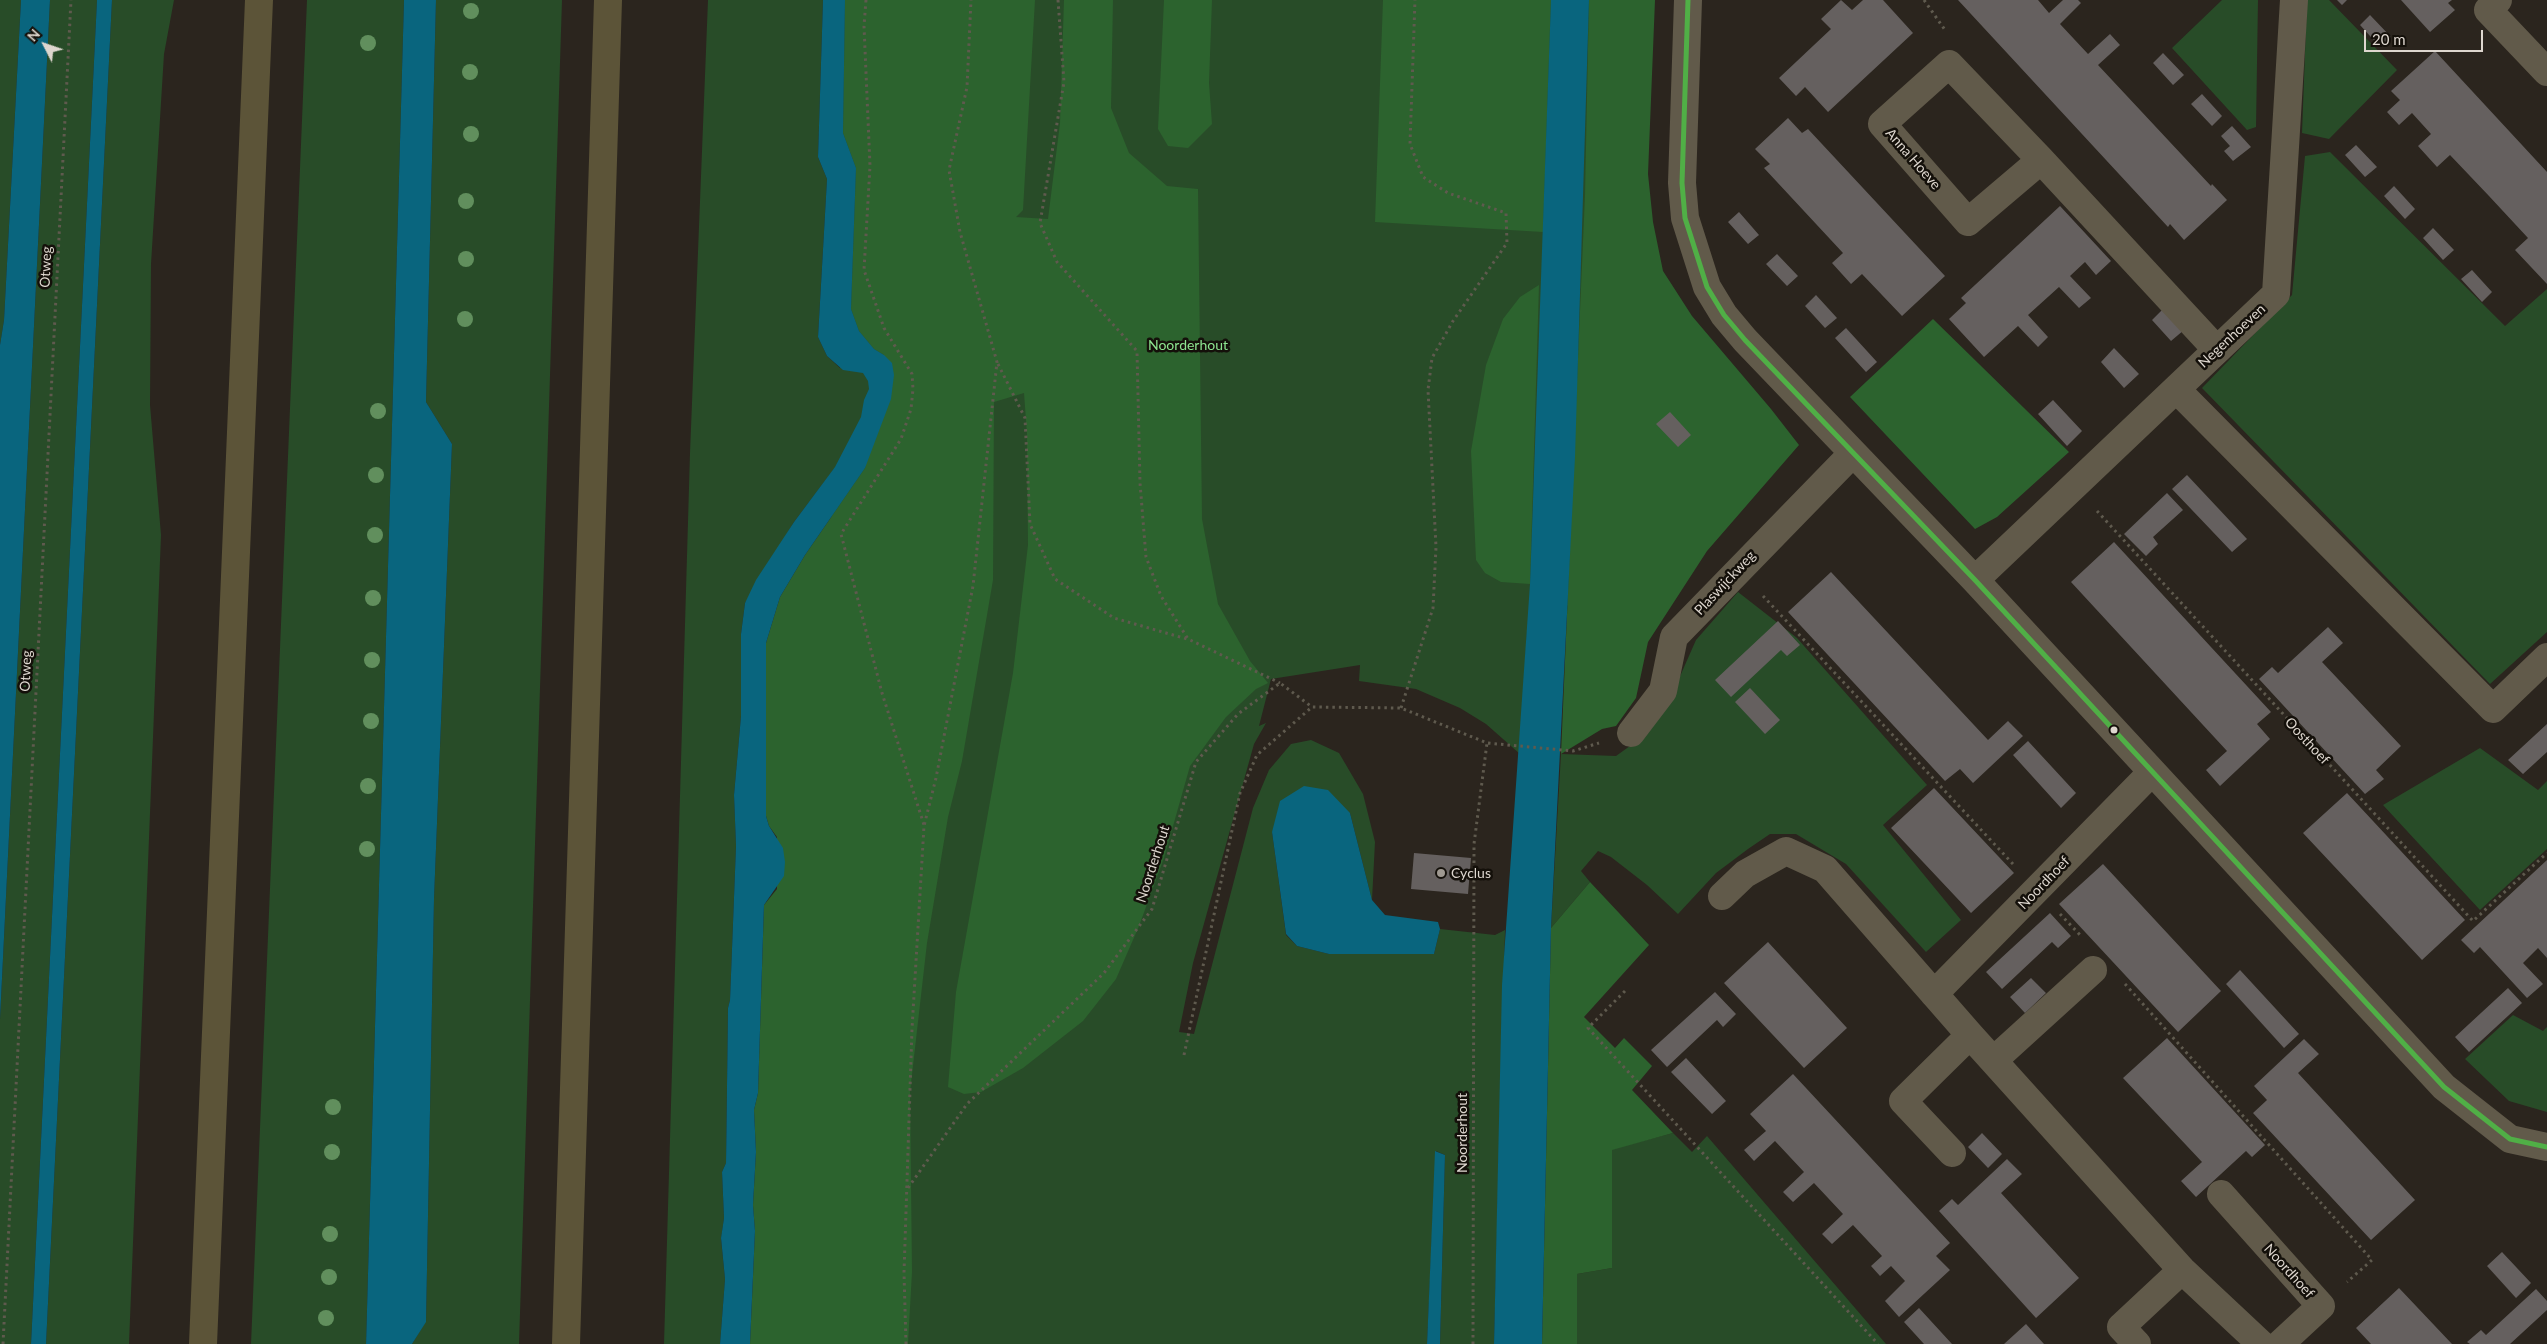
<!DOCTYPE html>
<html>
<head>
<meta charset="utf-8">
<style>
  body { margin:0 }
  #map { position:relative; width:2547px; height:1344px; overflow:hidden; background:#2b251e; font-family:Lato,sans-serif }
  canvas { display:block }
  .north { position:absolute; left:20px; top:20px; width:50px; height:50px; -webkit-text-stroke:4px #14100a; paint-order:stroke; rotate:311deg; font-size:14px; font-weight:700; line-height:20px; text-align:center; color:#ded7cf }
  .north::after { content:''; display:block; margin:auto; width:18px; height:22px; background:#ded7cf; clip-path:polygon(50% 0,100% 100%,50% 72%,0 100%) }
  .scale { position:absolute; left:2364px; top:30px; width:119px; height:22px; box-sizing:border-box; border:2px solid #ded7cf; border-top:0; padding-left:6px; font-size:15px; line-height:18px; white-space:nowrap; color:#ded7cf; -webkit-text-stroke:4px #14100a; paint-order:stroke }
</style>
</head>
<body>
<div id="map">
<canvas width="2547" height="1344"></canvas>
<div class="north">N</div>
<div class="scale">20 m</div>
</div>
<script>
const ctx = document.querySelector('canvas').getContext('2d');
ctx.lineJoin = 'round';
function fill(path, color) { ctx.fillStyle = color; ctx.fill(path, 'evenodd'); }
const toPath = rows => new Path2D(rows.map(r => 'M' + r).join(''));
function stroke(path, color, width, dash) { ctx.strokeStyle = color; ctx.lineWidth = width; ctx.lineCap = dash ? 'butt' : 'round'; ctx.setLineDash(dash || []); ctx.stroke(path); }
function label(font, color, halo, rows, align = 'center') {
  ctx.font = font + ' Lato,sans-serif'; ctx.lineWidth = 5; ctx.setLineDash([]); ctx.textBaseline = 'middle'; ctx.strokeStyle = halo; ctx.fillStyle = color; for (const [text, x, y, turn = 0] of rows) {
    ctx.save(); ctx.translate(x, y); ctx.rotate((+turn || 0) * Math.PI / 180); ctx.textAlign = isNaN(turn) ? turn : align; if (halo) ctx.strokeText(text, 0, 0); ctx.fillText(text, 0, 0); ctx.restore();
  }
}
const green = toPath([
  [0,0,21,0,4,320,0,345],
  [50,0,97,0,31,1344,0,1344,0,1019],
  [112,0,174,0,164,54,151,264,150,405,161,535,129,1344,46,1344],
  [307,0,404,0,366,1344,251,1344],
  [436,0,562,0,519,1344,412,1344,426,1321,434,899,452,444,426,402],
  [708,0,823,0,818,157,827,179,818,337,827,356,840,368,837,0,1634,0,1570,604,1527,632,1520,754,1486,724,1460,708,1416,689,1359,681,1360,665,1271,679,1259,726,1266,723,1254,744,1193,963,1179,1032,1194,1034,1253,808,1269,770,1291,744,1311,740,1339,753,1363,794,1375,842,1372,900,1350,813,1272,832,1286,935,1297,946,1329,954,1434,954,1440,929,1495,935,1505,930,1494,1344,1440,1344,1445,1155,1436,1151,1427,1344,787,1344,834,469,794,522,745,603,741,634,741,716,734,795,736,846,730,1000,728,1008,726,1163,722,1172,724,1218,721,1239,725,1279,720,1344,664,1344,690,453],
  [2222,0,2258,0,2256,127,2247,130,2172,48],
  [2307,0,2329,0,2397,70,2329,139,2302,133],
  [2330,152,2505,326,2547,289,2547,632,2490,684,2202,388,2292,295,2305,156],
  [1738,592,1797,638,1927,785,1883,825,1961,920,1926,952,1846,864,1796,834,1770,834,1748,849,1716,873,1678,914,1647,885,1611,857,1598,851,1581,871,1590,882,1551,928,1561,754,1616,756,1648,733,1666,708,1696,640],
  [2480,748,2538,790,2547,781,2547,849,2480,910,2383,805],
  [2513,1015,2543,1031,2547,1027,2547,1112,2509,1101,2465,1059],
  [1673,1133,1692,1152,1707,1136,1886,1344,1577,1344,1577,1274,1612,1268,1612,1149]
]);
const forest = toPath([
  [845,0,1035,0,1023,210,1016,217,1048,219,1060,123,1064,0,1113,0,1111,108,1129,153,1167,186,1198,189,1202,519,1218,604,1250,661,1268,683,1256,689,1226,717,1190,766,1164,858,1139,926,1116,979,1083,1021,1023,1068,981,1092,964,1094,948,1087,956,992,1013,673,1028,545,1027,434,1024,393,994,402,993,580,962,761,948,817,927,943,910,1092,912,1272,908,1344,750,1344,755,1231,753,1205,756,1152,754,1110,758,1093,764,905,777,889,777,837,769,826,766,816,766,643,780,597,805,555,865,468,884,355,874,349,859,331,851,309,856,168,843,133],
  [1164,0,1212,0,1209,83,1212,124,1188,148,1168,146,1158,129],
  [1383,0,1551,0,1543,232,1375,222],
  [1589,0,1655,0,1648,174,1653,222,1663,271,1692,316,1771,409,1799,445,1707,551,1648,642,1636,698,1616,726,1602,729,1561,754,1585,195],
  [1539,285,1530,584,1501,582,1485,573,1476,560,1471,451,1486,365,1503,319,1520,297],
  [1933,319,2069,452,1997,517,1975,529,1850,397],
  [1590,882,1649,945,1584,1017,1615,1048,1624,1038,1652,1066,1632,1090,1673,1133,1612,1150,1612,1268,1577,1274,1577,1344,1542,1344,1551,928]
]);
const water = toPath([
  [21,0,50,0,0,1019,0,345,4,320],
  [97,0,112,0,46,1344,31,1344],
  [404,0,436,0,426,402,452,444,434,899,426,1322,412,1344,366,1344],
  [823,0,845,0,843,133,856,168,851,309,859,331,874,349,884,355,892,363,894,375,891,399,865,468,805,555,780,597,766,643,766,816,769,826,783,848,785,862,784,876,764,905,758,1093,754,1110,756,1152,753,1205,755,1231,750,1344,720,1344,725,1279,721,1238,724,1218,722,1172,726,1163,728,1008,730,1000,736,846,734,795,741,716,741,634,745,603,756,580,794,522,835,467,861,417,864,400,869,389,868,381,863,373,843,370,827,356,818,337,827,179,818,157],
  [1551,0,1589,0,1575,457,1551,928,1542,1344,1494,1344,1502,985,1530,584],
  [1304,786,1328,790,1350,813,1372,900,1385,915,1438,922,1440,929,1434,954,1329,954,1297,946,1286,934,1272,832,1280,801],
  [1435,1151,1445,1155,1440,1344,1427,1344]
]);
const building = toPath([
  [1841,0,1852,10,1863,0,1883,0,1913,33,1828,112,1805,87,1796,96,1779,78,1831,29,1821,19],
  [1958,0,2038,0,2049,13,2063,0,2078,0,2081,3,2060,24,2088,54,2110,34,2120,45,2098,65,2211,186,2212,184,2227,200,2184,240,2170,224,2168,227],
  [2337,0,2347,0,2342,5],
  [2401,0,2452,0,2448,3,2455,10,2430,32],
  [2370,15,2391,37,2380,47,2360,25],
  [2435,51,2547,172,2547,284,2515,250,2528,238,2489,196,2450,155,2437,167,2418,146,2431,134,2412,113,2399,125,2387,112,2400,100,2391,91],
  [2163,53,2184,75,2173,85,2153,63],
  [2202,94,2222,116,2212,126,2191,104],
  [1788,118,1802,133,1808,129,1945,276,1902,316,1862,274,1851,284,1832,263,1843,253,1764,168,1770,164,1755,149],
  [2232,126,2251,147,2233,161,2224,151,2230,146,2221,136],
  [2356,145,2377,167,2365,177,2345,155],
  [2394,186,2415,209,2405,219,2384,196],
  [2060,206,2111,261,2096,275,2085,262,2070,276,2091,298,2079,308,2059,287,2028,315,2048,337,2038,347,2018,326,1984,357,1949,319,1966,303,1961,298],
  [1739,212,1759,235,1748,244,1728,222],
  [2433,228,2454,250,2443,260,2423,238],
  [1777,254,1798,276,1787,286,1766,264],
  [2472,270,2492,292,2482,302,2461,279],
  [1816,295,1837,318,1825,328,1805,306],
  [2164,308,2184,330,2171,341,2152,320],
  [1846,328,1877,362,1866,372,1835,338],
  [2114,348,2139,374,2124,388,2101,362],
  [2053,400,2082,431,2067,446,2038,414],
  [1670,412,1691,435,1678,447,1656,424],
  [2187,475,2247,539,2232,552,2172,489],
  [2167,493,2183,510,2153,537,2158,544,2146,556,2124,534],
  [2114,542,2271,712,2257,724,2270,739,2220,786,2206,770,2227,751,2071,582],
  [1831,572,1988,740,2008,721,2023,736,1973,783,1960,769,1945,781,1788,612],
  [1778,621,1800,645,1787,656,1781,650,1731,697,1715,680],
  [2328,627,2343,643,2322,662,2401,746,2376,770,2384,779,2365,794,2259,679,2272,667,2278,673],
  [1750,688,1780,720,1765,734,1735,702],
  [2547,724,2547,752,2523,774,2508,760],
  [2028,741,2076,793,2061,808,2013,755],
  [1934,788,2014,873,1971,913,1891,828],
  [2347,793,2465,920,2422,960,2303,833],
  [1414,853,1471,858,1468,894,1411,889],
  [2547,860,2547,958,2538,948,2523,963,2543,984,2527,998,2480,947,2474,953,2461,940],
  [2103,864,2221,991,2178,1032,2059,904],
  [2050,913,2071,936,2058,948,2052,942,2002,989,1986,972],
  [1768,942,1847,1028,1804,1068,1724,983],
  [2240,970,2299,1034,2284,1048,2226,984],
  [2031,978,2046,993,2025,1013,2010,997],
  [2508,988,2522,1003,2469,1052,2455,1037],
  [1715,992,1736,1014,1723,1027,1717,1020,1667,1067,1651,1050],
  [2167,1038,2265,1145,2252,1157,2246,1151,2196,1197,2181,1181,2202,1162,2123,1078],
  [2304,1039,2319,1054,2298,1073,2415,1200,2371,1240,2253,1113,2267,1100,2254,1086],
  [1686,1058,1726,1101,1712,1114,1671,1072],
  [1793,1074,1950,1243,1936,1256,1950,1270,1899,1317,1885,1301,1905,1281,1891,1266,1880,1276,1871,1266,1882,1256,1853,1225,1832,1244,1822,1234,1843,1214,1814,1183,1793,1202,1783,1192,1804,1172,1775,1141,1754,1161,1744,1150,1766,1131,1750,1114],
  [1982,1133,2002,1154,1988,1168,1968,1147],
  [2007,1159,2022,1174,2001,1193,2079,1278,2036,1318,1939,1211,1952,1199,1958,1205],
  [2502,1252,2531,1283,2516,1298,2487,1266],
  [2399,1288,2452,1344,2371,1344,2356,1328],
  [2536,1289,2547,1301,2547,1310,2510,1344,2470,1344,2467,1342,2481,1330,2486,1335],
  [1919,1308,1952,1344,1924,1344,1904,1322],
  [2026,1324,2044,1344,2004,1344]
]);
const path = toPath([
  [866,0,864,26,870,166,864,270,884,328,912,374,913,389,911,409,901,439,841,534,882,693,924,825],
  [1058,0,1064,82,1040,223,1057,262,1137,351,1140,483,1146,557,1161,596,1188,639,1280,683],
  [1924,0,1945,30],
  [998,364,1025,418,1030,524,1055,579,1114,618,1187,639],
  [2097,511,2473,921,2547,853],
  [1763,596,2013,864],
  [1401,708,1433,608,1436,547,1428,390,1432,358,1453,321,1507,243,1506,213,1448,193,1423,177,1410,144,1415,0],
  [2060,914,2082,937],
  [2125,984,2372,1260,2347,1282],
  [1625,991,1588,1028,1878,1344],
  [1184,1055,1240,793,1257,755,1312,707],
  [908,1188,967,1104,1104,973,1152,909,1196,762,1238,714,1280,683,1312,707,1401,708,1487,743,1573,751,1599,743],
  [3,1344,71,0],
  [906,1344,904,1273,912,1029,924,826,936,778,973,586,997,362,960,232,949,170,967,87,971,0],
  [1473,1344,1474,844,1487,743]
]);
const minor = toPath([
  [1688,0,1682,183,1685,218,1707,287,1724,315,1745,340,1975,580,2444,1087,2510,1139,2547,1147],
  [2498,0,2488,10,2547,72],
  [2041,160,1968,222,1882,124,1949,64,2041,160,2217,350],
  [2176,389,2493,709,2547,657],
  [1975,580,2276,294,2294,0],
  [1631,733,1663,691,1674,637,1853,453],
  [1722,896,1745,874,1786,851,1825,869,1970,1035,2182,1270,2261,1344],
  [1934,994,2152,772],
  [1994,1060,2093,970],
  [1952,1153,1903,1101,1970,1035],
  [2221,1194,2321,1306,2280,1344],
  [2137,1344,2121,1327,2182,1270]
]);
const highway = toPath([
  [203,1344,259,0],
  [566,1344,608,0]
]);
const bus1 = toPath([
  [1688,0,1682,183,1685,218,1707,287,1724,315,1745,340,1975,580,2444,1087,2510,1139,2547,1147]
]);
const trees = [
  [471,11],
  [368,43],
  [470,72],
  [471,134],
  [466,201],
  [466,259],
  [465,319],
  [378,411],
  [376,475],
  [375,535],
  [373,598],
  [372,660],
  [371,721],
  [368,786],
  [367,849],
  [333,1107],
  [332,1152],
  [330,1234],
  [329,1277],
  [326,1318]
];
const markers = [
  [2114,730,4.5,"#ded7cf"],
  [1441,873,5,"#9f9991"]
];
const streetNames = [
  ["Anna Hoeve",1913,159,49],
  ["Otweg",46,267,-87],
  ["Negenhoeven",2232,336,-43],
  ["Plaswijckweg",1725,583,-47],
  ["Otweg",26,671,-87],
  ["Oosthoef",2307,741,47],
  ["Noorderhout",1153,864,-72],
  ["Noordhoef",2044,883,-46],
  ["Noorderhout",1462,1133,-90],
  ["Noordhoef",2289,1271,48]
];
const parkNames = [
  ["Noorderhout",1188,345]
];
const poiNames = [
  ["Cyclus",1451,873]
];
fill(green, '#284c28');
fill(forest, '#2c632e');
fill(water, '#09657e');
fill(building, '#65605f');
stroke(path, '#5f5a4e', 3, [2.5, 4]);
stroke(minor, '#615a4a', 28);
stroke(highway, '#5c5438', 28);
stroke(bus1, '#50af46', 5);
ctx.fillStyle = '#618f5d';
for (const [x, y] of trees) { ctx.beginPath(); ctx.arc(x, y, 8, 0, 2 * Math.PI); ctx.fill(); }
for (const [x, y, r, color] of markers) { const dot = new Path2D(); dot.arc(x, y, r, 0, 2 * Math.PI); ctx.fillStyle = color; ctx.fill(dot); stroke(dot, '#14100a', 2); }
label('14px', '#ded7cf', '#14100a', streetNames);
label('14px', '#8de590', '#14100a', parkNames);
label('14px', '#ded7cf', '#14100a', poiNames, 'left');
</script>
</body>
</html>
